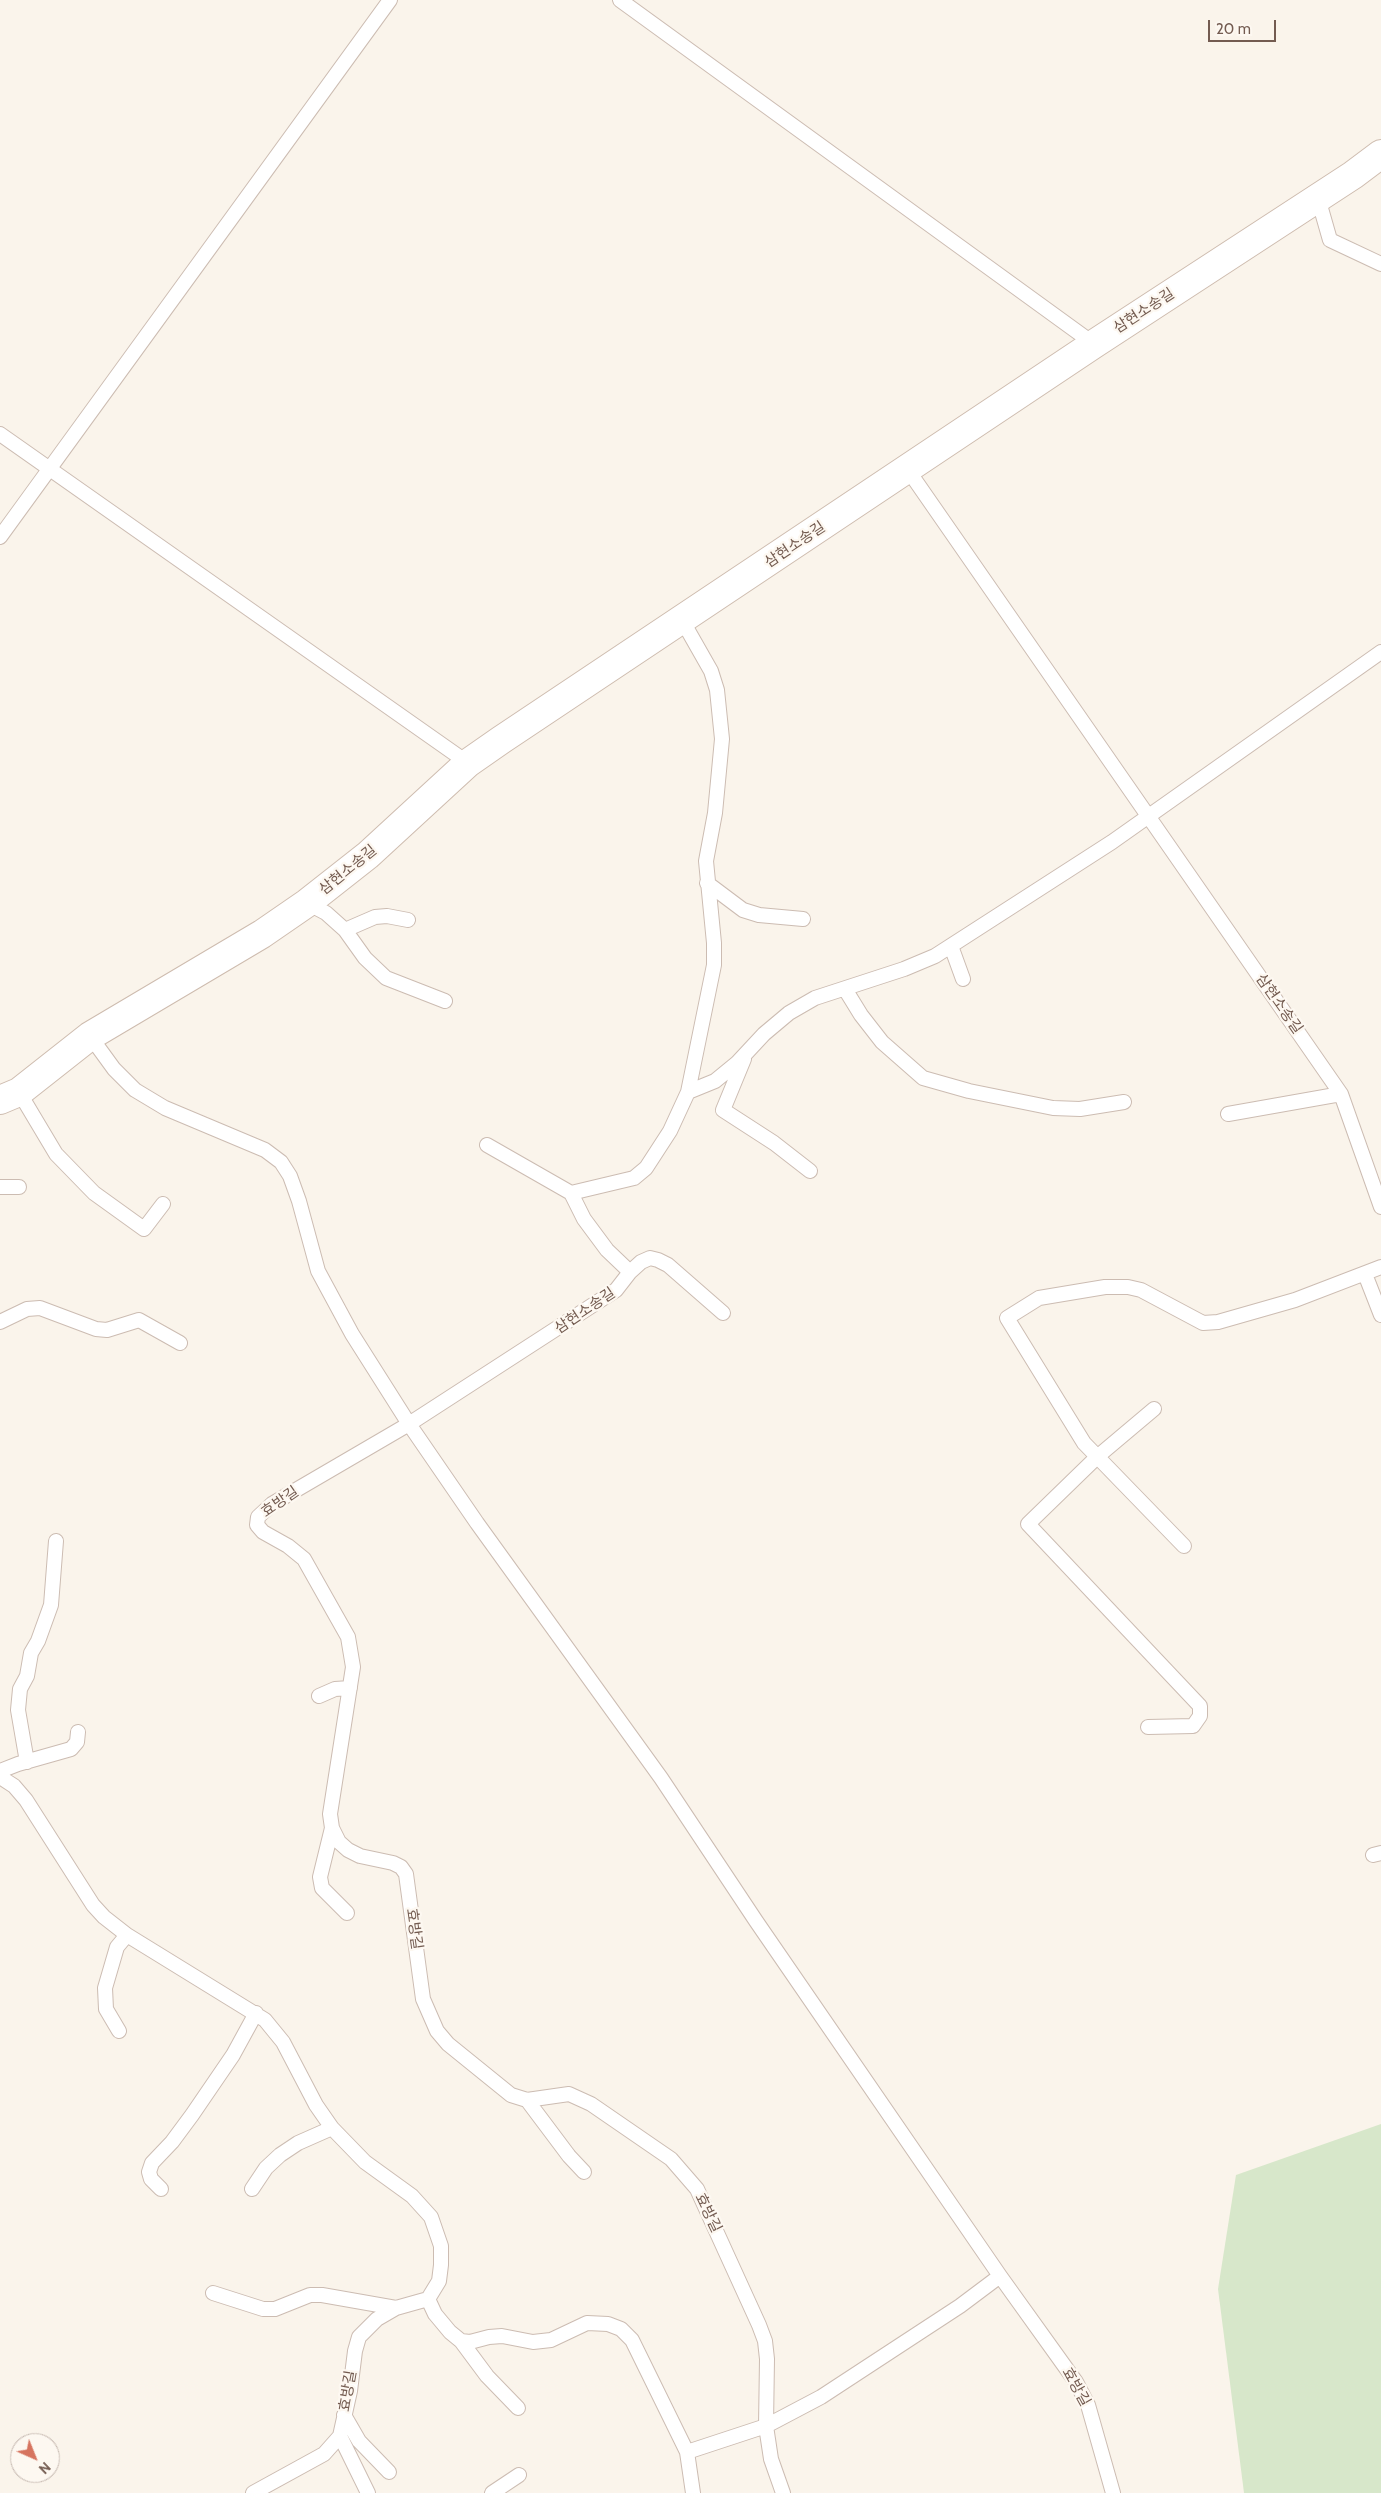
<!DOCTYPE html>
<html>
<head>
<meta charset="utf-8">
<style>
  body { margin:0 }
  #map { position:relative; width:1381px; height:2493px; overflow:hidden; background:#faf4eb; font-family:Cabin,sans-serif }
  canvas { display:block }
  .north { position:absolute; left:10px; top:2433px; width:50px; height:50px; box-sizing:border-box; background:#fdf8f1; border:1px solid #c6b9b1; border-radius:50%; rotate:136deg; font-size:14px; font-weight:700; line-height:20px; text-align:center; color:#735b50 }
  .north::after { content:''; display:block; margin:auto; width:18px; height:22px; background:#d6745f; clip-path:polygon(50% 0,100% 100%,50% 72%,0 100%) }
  .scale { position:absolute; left:1208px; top:20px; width:68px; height:22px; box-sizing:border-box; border:2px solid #735b50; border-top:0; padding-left:6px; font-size:15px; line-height:18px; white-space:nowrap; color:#735b50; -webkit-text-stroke:4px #fdf8f1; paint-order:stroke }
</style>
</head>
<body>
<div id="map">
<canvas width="1381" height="2493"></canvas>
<div class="north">N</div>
<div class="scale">20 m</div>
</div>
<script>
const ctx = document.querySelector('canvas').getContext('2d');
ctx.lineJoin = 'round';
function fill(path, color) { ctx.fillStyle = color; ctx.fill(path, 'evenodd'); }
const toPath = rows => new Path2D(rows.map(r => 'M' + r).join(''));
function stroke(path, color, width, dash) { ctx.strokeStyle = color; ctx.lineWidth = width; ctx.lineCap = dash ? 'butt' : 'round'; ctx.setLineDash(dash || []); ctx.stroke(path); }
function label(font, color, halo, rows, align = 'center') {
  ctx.font = font + ' Cabin,"Noto Sans KR",sans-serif'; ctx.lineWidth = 4.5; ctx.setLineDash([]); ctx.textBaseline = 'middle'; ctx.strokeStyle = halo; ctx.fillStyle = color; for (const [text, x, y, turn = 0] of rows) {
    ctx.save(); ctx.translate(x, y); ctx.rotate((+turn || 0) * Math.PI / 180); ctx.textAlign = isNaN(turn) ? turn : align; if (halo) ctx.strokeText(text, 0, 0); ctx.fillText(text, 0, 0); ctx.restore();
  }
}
const green = toPath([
  [1381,2124,1381,2493,1244,2493,1218,2289,1236,2175]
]);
const lane = toPath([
  [620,0,1094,344],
  [1318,198,1330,240,1381,264],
  [0,434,468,763],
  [908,470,1341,1094,1381,1207],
  [0,537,390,0],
  [682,620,711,671,717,690,722,739,715,813,706,861,714,943,714,965,688,1092],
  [707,883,743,910,759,915,803,919],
  [307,903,326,913,345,930,365,958,386,978,445,1001],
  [345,930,375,917,387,916,408,920],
  [951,946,963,979],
  [845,989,861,1015,882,1042,923,1078,969,1091,1053,1108,1080,1109,1124,1102],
  [90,1036,114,1069,135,1090,165,1108,265,1150,281,1162,290,1176,299,1201,318,1271,352,1334,409,1424,477,1523,661,1778,756,1921,1000,2276,1076,2382,1088,2405,1113,2493],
  [744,1059,723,1110,774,1143,810,1171],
  [19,1092,56,1154,94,1193,144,1229,163,1204],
  [1228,1114,1341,1094],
  [487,1145,571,1193],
  [0,1187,19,1187],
  [630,1272,641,1262,650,1258,658,1260,668,1265,723,1313],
  [1365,1274,1381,1315],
  [0,1322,27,1309,40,1308,96,1329,107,1330,139,1320,180,1343],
  [1184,1546,1084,1443,1007,1318,1039,1298,1105,1287,1128,1287,1141,1290,1203,1323,1218,1322,1295,1300,1381,1267],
  [319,1696,335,1689,350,1688],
  [1148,1727,1193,1726,1200,1716,1200,1706,1028,1524,1097,1457,1154,1409],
  [27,1762,18,1710,20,1689,27,1676,31,1653,38,1641,51,1605,56,1541],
  [0,1771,18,1764,71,1749,77,1742,78,1732],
  [0,1777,14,1786,26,1800,93,1905,104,1917,127,1935,265,2020,283,2042,316,2105,332,2128,365,2162,412,2196,431,2217,441,2246,441,2265,439,2281,428,2299,396,2308,377,2319,359,2337,355,2351,350,2391,340,2436,368,2493],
  [332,1828,320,1877,322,1888,347,1913],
  [1373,1855,1381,1853],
  [119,2031,106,2009,105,1988,117,1947,127,1935],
  [527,2100,569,2156,584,2172],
  [161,2189,151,2179,149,2172,152,2163,172,2142,192,2115,233,2055,256,2013],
  [252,2189,266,2168,280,2155,298,2143,332,2128],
  [213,2293,263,2309,275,2309,310,2295,322,2295,396,2308],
  [428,2299,435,2314,450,2332,461,2341,470,2342,489,2337,502,2336,533,2342,551,2340,587,2323,608,2324,621,2329,632,2340,687,2452,766,2426,821,2397,960,2306,1000,2276],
  [461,2341,487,2376,518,2408],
  [344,2415,359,2441,389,2472],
  [687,2452,693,2493],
  [253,2493,324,2454,340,2436],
  [492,2493,519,2475],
  [783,2493,771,2459,766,2426,767,2359,765,2341,759,2325,697,2189,671,2159,591,2104,569,2094,527,2100,511,2095,448,2044,437,2031,423,1999,406,1874,401,1867,393,1863,360,1856,348,1850,339,1842,332,1828,330,1814,353,1667,348,1637,304,1559,288,1546,263,1532,257,1525,258,1517,272,1504,409,1424,616,1290,630,1272,607,1250,584,1219,571,1193,634,1178,646,1168,670,1131,688,1092,715,1081,737,1063,764,1034,789,1013,815,998,904,969,935,956,1112,842,1381,652]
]);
const secondary = toPath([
  [0,1100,19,1092,90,1036,262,934,307,903,368,855,468,763,501,740,1094,344,1353,175,1381,154]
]);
const streetNames = [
  ["삼현소송길",1144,311,-33],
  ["삼현소송길",795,545,-34],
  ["삼현소송길",348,870,-39],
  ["삼현소송길",1279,1004,55],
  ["삼현소송길",585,1311,-34],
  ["효방길",280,1502,-35],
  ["효방길",414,1929,82],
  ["효방길",708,2213,64],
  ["효방길",1076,2387,61],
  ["효방길",348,2391,-80]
];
fill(green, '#d7e7ca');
stroke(lane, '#ccbcb2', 16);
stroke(secondary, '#cebcaf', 30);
stroke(lane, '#fff', 14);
stroke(secondary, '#fff', 28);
label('15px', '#735b50', '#fdf8f1', streetNames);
</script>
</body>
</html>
